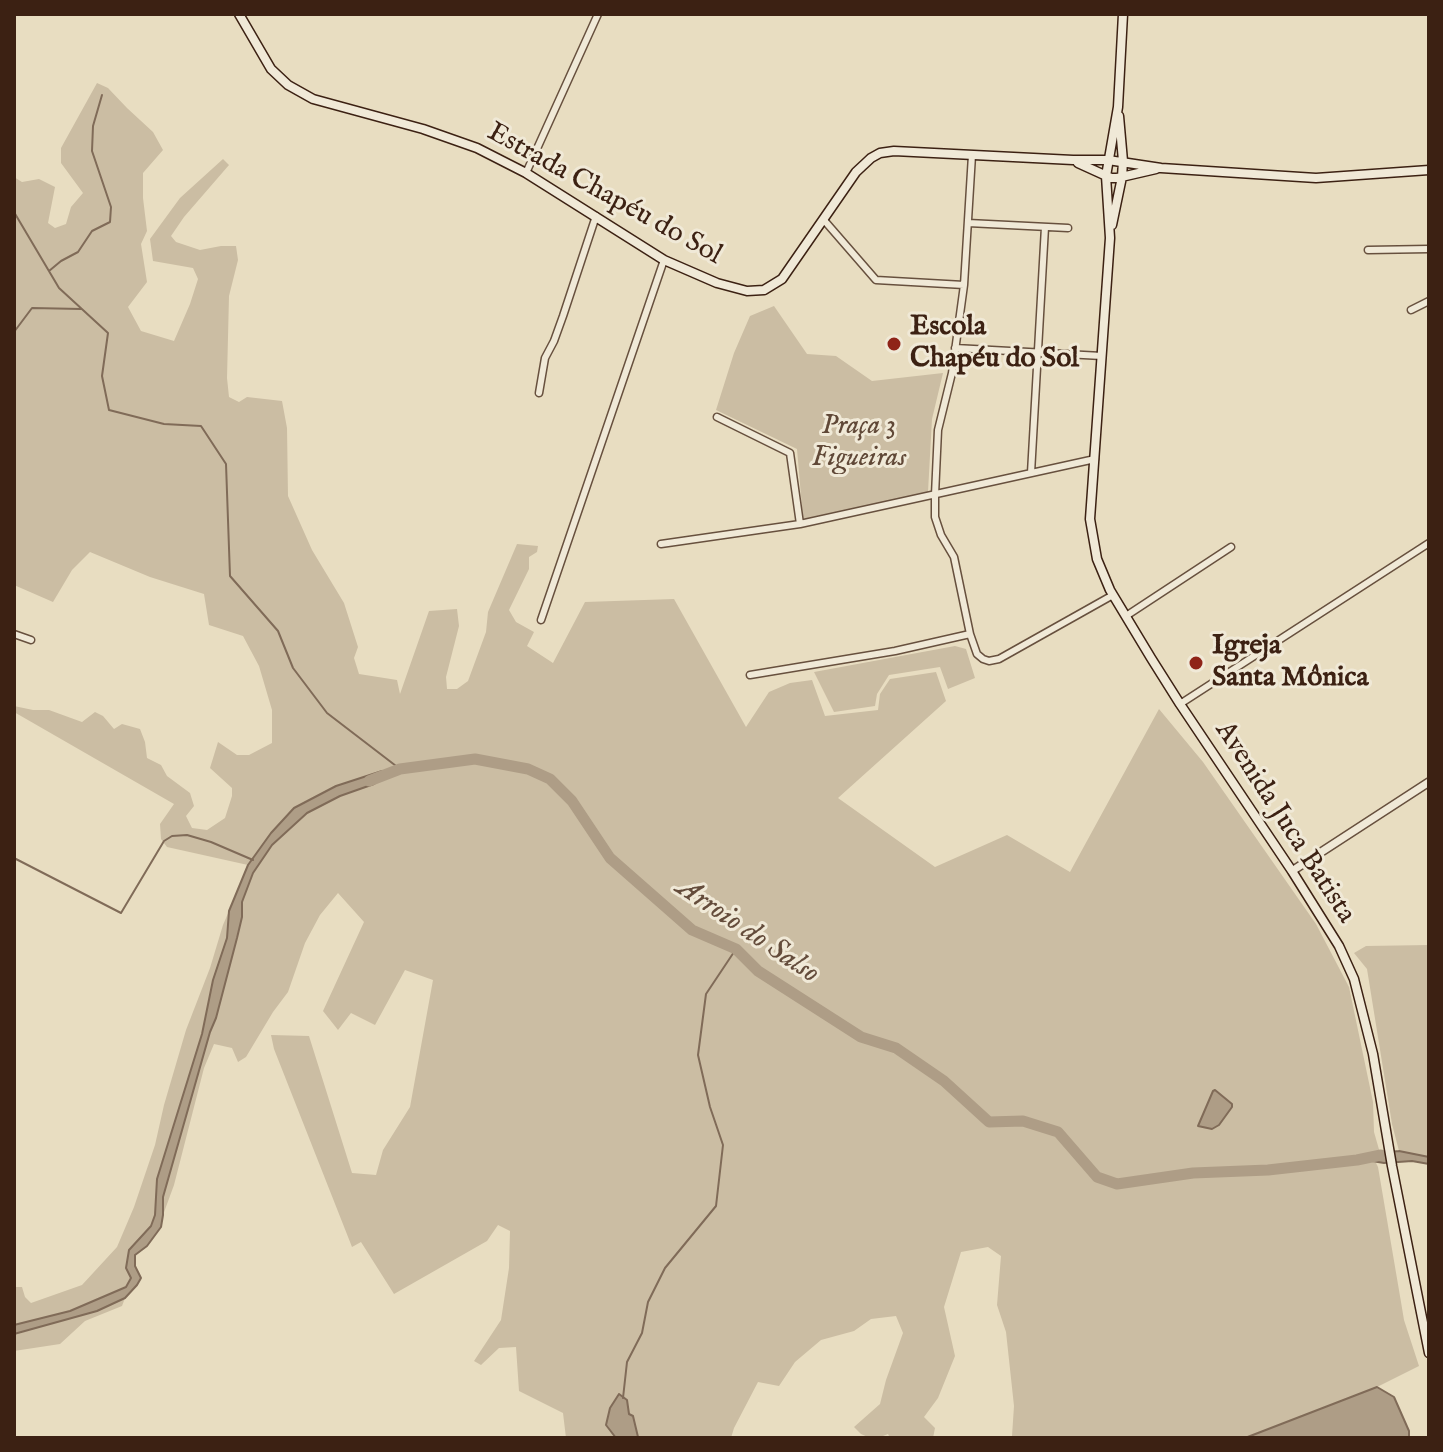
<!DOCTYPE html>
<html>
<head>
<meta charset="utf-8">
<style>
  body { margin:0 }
  #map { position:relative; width:1443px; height:1452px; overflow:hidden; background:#e8ddc1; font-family:"IM FELL English",serif }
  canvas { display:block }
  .frame { position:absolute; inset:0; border:16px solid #3c2113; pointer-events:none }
</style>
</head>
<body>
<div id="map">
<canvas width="1443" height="1452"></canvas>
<div class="frame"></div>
</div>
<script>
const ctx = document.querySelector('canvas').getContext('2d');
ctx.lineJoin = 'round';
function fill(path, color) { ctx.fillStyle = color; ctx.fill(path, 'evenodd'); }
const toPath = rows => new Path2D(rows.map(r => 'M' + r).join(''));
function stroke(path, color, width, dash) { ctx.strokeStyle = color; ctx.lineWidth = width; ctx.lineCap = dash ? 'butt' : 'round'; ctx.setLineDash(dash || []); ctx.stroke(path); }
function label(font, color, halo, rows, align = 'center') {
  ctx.font = font + ' "IM FELL English",serif'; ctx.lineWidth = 6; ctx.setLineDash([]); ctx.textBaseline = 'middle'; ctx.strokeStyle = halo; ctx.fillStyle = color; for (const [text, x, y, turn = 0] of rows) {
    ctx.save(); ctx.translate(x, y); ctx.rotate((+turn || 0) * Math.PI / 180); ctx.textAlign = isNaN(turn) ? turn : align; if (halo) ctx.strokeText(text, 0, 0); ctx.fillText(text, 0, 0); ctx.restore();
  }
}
const green = toPath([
  [97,83,108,88,127,108,153,132,163,150,143,173,143,198,147,231,141,244,147,282,128,307,141,331,174,341,190,304,198,279,193,268,153,261,150,239,180,198,223,159,229,165,184,217,171,236,176,242,200,250,221,246,236,246,238,260,229,296,227,378,229,397,239,402,247,397,282,401,287,428,288,496,312,550,344,603,358,647,354,658,359,674,397,680,400,694,429,611,457,609,459,626,446,677,447,689,457,689,468,681,486,632,488,612,517,544,538,546,537,552,529,557,529,569,509,610,516,622,534,632,527,646,553,663,585,602,674,599,746,727,769,692,790,683,812,680,825,716,878,710,880,694,890,679,936,672,946,701,838,798,935,867,1007,835,1070,872,1159,709,1203,762,1316,924,1349,987,1373,1102,1374,1132,1380,1153,1369,1154,1366,1160,1376,1163,1378,1167,1401,1302,1404,1320,1419,1366,1377,1387,1245,1438,1013,1438,1012,1436,1014,1406,1006,1332,997,1305,1001,1256,988,1247,961,1252,944,1307,955,1356,938,1398,924,1417,935,1428,933,1438,890,1438,888,1434,878,1438,870,1438,861,1434,854,1427,880,1404,886,1380,903,1333,896,1316,871,1319,854,1331,821,1340,795,1362,779,1386,758,1382,734,1428,731,1438,635,1438,638,1436,633,1416,629,1414,627,1400,616,1437,617,1438,566,1438,563,1413,519,1391,516,1347,499,1348,481,1365,474,1361,501,1320,509,1268,510,1231,498,1225,487,1241,394,1294,361,1242,352,1247,274,1049,271,1035,309,1036,352,1173,376,1175,383,1150,410,1107,433,980,405,970,375,1025,351,1013,338,1030,323,1011,364,922,338,893,320,915,305,943,288,992,273,1012,246,1057,238,1062,232,1048,214,1044,204,1068,174,1185,163,1215,163,1197,210,1032,216,1018,242,917,242,902,253,873,272,845,307,813,340,796,374,784,294,808,271,833,248,865,167,847,161,839,160,824,174,804,14,712,14,706,33,710,49,710,82,722,95,712,103,716,114,729,122,724,140,729,145,742,147,758,161,765,167,776,190,793,194,806,186,816,192,828,207,830,225,818,232,796,232,788,210,768,218,742,237,755,249,755,272,743,272,710,259,666,243,636,209,625,204,594,150,577,90,552,72,570,53,602,14,585,14,177,22,182,39,179,55,187,48,223,55,228,66,224,71,207,83,193,61,163,61,148],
  [774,306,807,354,836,356,872,381,943,373,932,419,928,492,803,519,797,449,716,410,734,353,750,316],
  [955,646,966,649,975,678,948,689,940,667,889,675,877,694,875,706,834,712,814,672],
  [229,911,227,938,213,980,202,1034,157,1178,155,1215,151,1226,129,1250,126,1268,131,1278,126,1287,70,1311,14,1325,14,1287,22,1287,25,1297,31,1303,82,1285,117,1247,134,1207,155,1145,164,1105,186,1030,210,968,223,925],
  [1429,945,1429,1157,1399,1151,1392,1124,1367,969,1354,953,1366,946],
  [125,1298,122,1306,85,1321,60,1344,14,1351,14,1334,97,1311]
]);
const water = toPath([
  [382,771,381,779,374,784,340,796,307,813,272,845,253,873,242,902,242,917,237,938,216,1018,210,1032,163,1197,163,1215,161,1227,147,1246,135,1255,135,1266,141,1278,137,1285,125,1298,97,1311,14,1334,14,1325,70,1311,126,1287,131,1278,126,1268,129,1250,151,1226,155,1215,157,1179,202,1034,213,980,227,938,229,911,248,865,271,833,294,808,336,786,382,771],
  [1215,1090,1232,1104,1232,1107,1219,1125,1212,1129,1198,1126,1213,1091,1215,1090],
  [1399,1151,1429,1157,1429,1164,1412,1161,1384,1163,1366,1160,1369,1154,1399,1151],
  [1377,1387,1394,1397,1409,1431,1409,1438,1245,1438,1377,1387],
  [619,1394,627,1400,629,1414,633,1416,638,1437,635,1438,616,1438,606,1425,610,1408,619,1394]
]);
const stream = toPath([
  [14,212,59,288,108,333,102,376,109,410,164,424,201,426,226,464,230,576,278,631,293,668,327,713,400,769],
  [49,271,61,261,78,252,92,231,110,222,111,207,92,151,93,126,102,95],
  [14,332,32,308,81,309],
  [14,858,121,913,164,841,172,836,187,835,211,842,253,860],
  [623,1398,627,1362,642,1333,648,1302,665,1268,716,1206,723,1145,710,1107,698,1055,706,994,736,949]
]);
const river = toPath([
  [369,781,400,769,475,759,528,769,550,779,572,801,610,858,692,930,736,949,758,971,861,1037,896,1048,944,1081,989,1122,1023,1121,1058,1132,1097,1177,1117,1184,1193,1173,1268,1170,1357,1160,1381,1155]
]);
const minor = toPath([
  [972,155,964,285,952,373,938,430,935,495,935,517,941,535,954,557,970,634,977,654,983,659,989,661,999,659,1113,595],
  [526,173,598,14],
  [823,219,876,280,964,285],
  [968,223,1068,228],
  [1368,250,1429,249],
  [1411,310,1429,301],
  [955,348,1102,356],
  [539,393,545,358,554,341,563,316,596,216],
  [717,417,790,453,800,524],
  [1031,473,1045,227],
  [661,544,800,524,1095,459],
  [1126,616,1231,547],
  [541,620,664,260],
  [14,634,31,640],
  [750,675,895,651,970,634],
  [1180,704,1429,543]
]);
const tertiary = toPath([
  [1292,871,1429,782]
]);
const secondary = toPath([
  [239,14,271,69,288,85,313,99,423,129,477,148,526,173,664,260,717,283,747,291,764,290,782,279,856,172,871,158,880,153,894,151,1073,160,1108,160,1161,168,1316,178,1429,170],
  [1123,14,1118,107,1106,176,1110,238,1090,519,1097,559,1110,590,1151,658,1180,704,1292,871,1339,946,1354,979,1373,1054,1392,1166,1429,1353],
  [1078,163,1111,178,1117,178,1156,169],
  [1112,225,1122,177,1123,161,1119,116]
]);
const markers = [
  [894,344,8,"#8f2418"],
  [1196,663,8,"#8f2418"]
];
const streetNames = [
  ["Estrada Chapéu do Sol",604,195,29],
  ["Avenida Juca Batista",1284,823,57]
];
const poiNames = [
  ["Escola",910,328],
  ["Chapéu do Sol",910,360],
  ["Igreja",1212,647],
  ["Santa Mônica",1212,679]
];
const parkNames = [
  ["Praça 3",859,427],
  ["Figueiras",859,459]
];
const waterNames = [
  ["Arroio do Salso",747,932,34]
];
fill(green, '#cbbda3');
fill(water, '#ae9d86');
stroke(water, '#806b58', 2);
stroke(stream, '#806b58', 2);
stroke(river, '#ae9d86', 11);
stroke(minor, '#67503e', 9);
stroke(tertiary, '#67503e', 10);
stroke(secondary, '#3c2113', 11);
stroke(minor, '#f0e9d7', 6);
stroke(tertiary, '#f0e9d7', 7);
stroke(secondary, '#f0e9d7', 8);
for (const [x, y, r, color] of markers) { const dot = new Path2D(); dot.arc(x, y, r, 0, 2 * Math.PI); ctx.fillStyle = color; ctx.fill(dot); stroke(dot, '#f0e9d7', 3); }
label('28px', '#3c2113', '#f0e9d7', streetNames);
label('bold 28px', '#3c2113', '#f0e9d7', poiNames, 'left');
label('italic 28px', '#604837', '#f0e9d7', parkNames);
label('italic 30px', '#644c3b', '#f0e9d7', waterNames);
</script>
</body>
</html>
